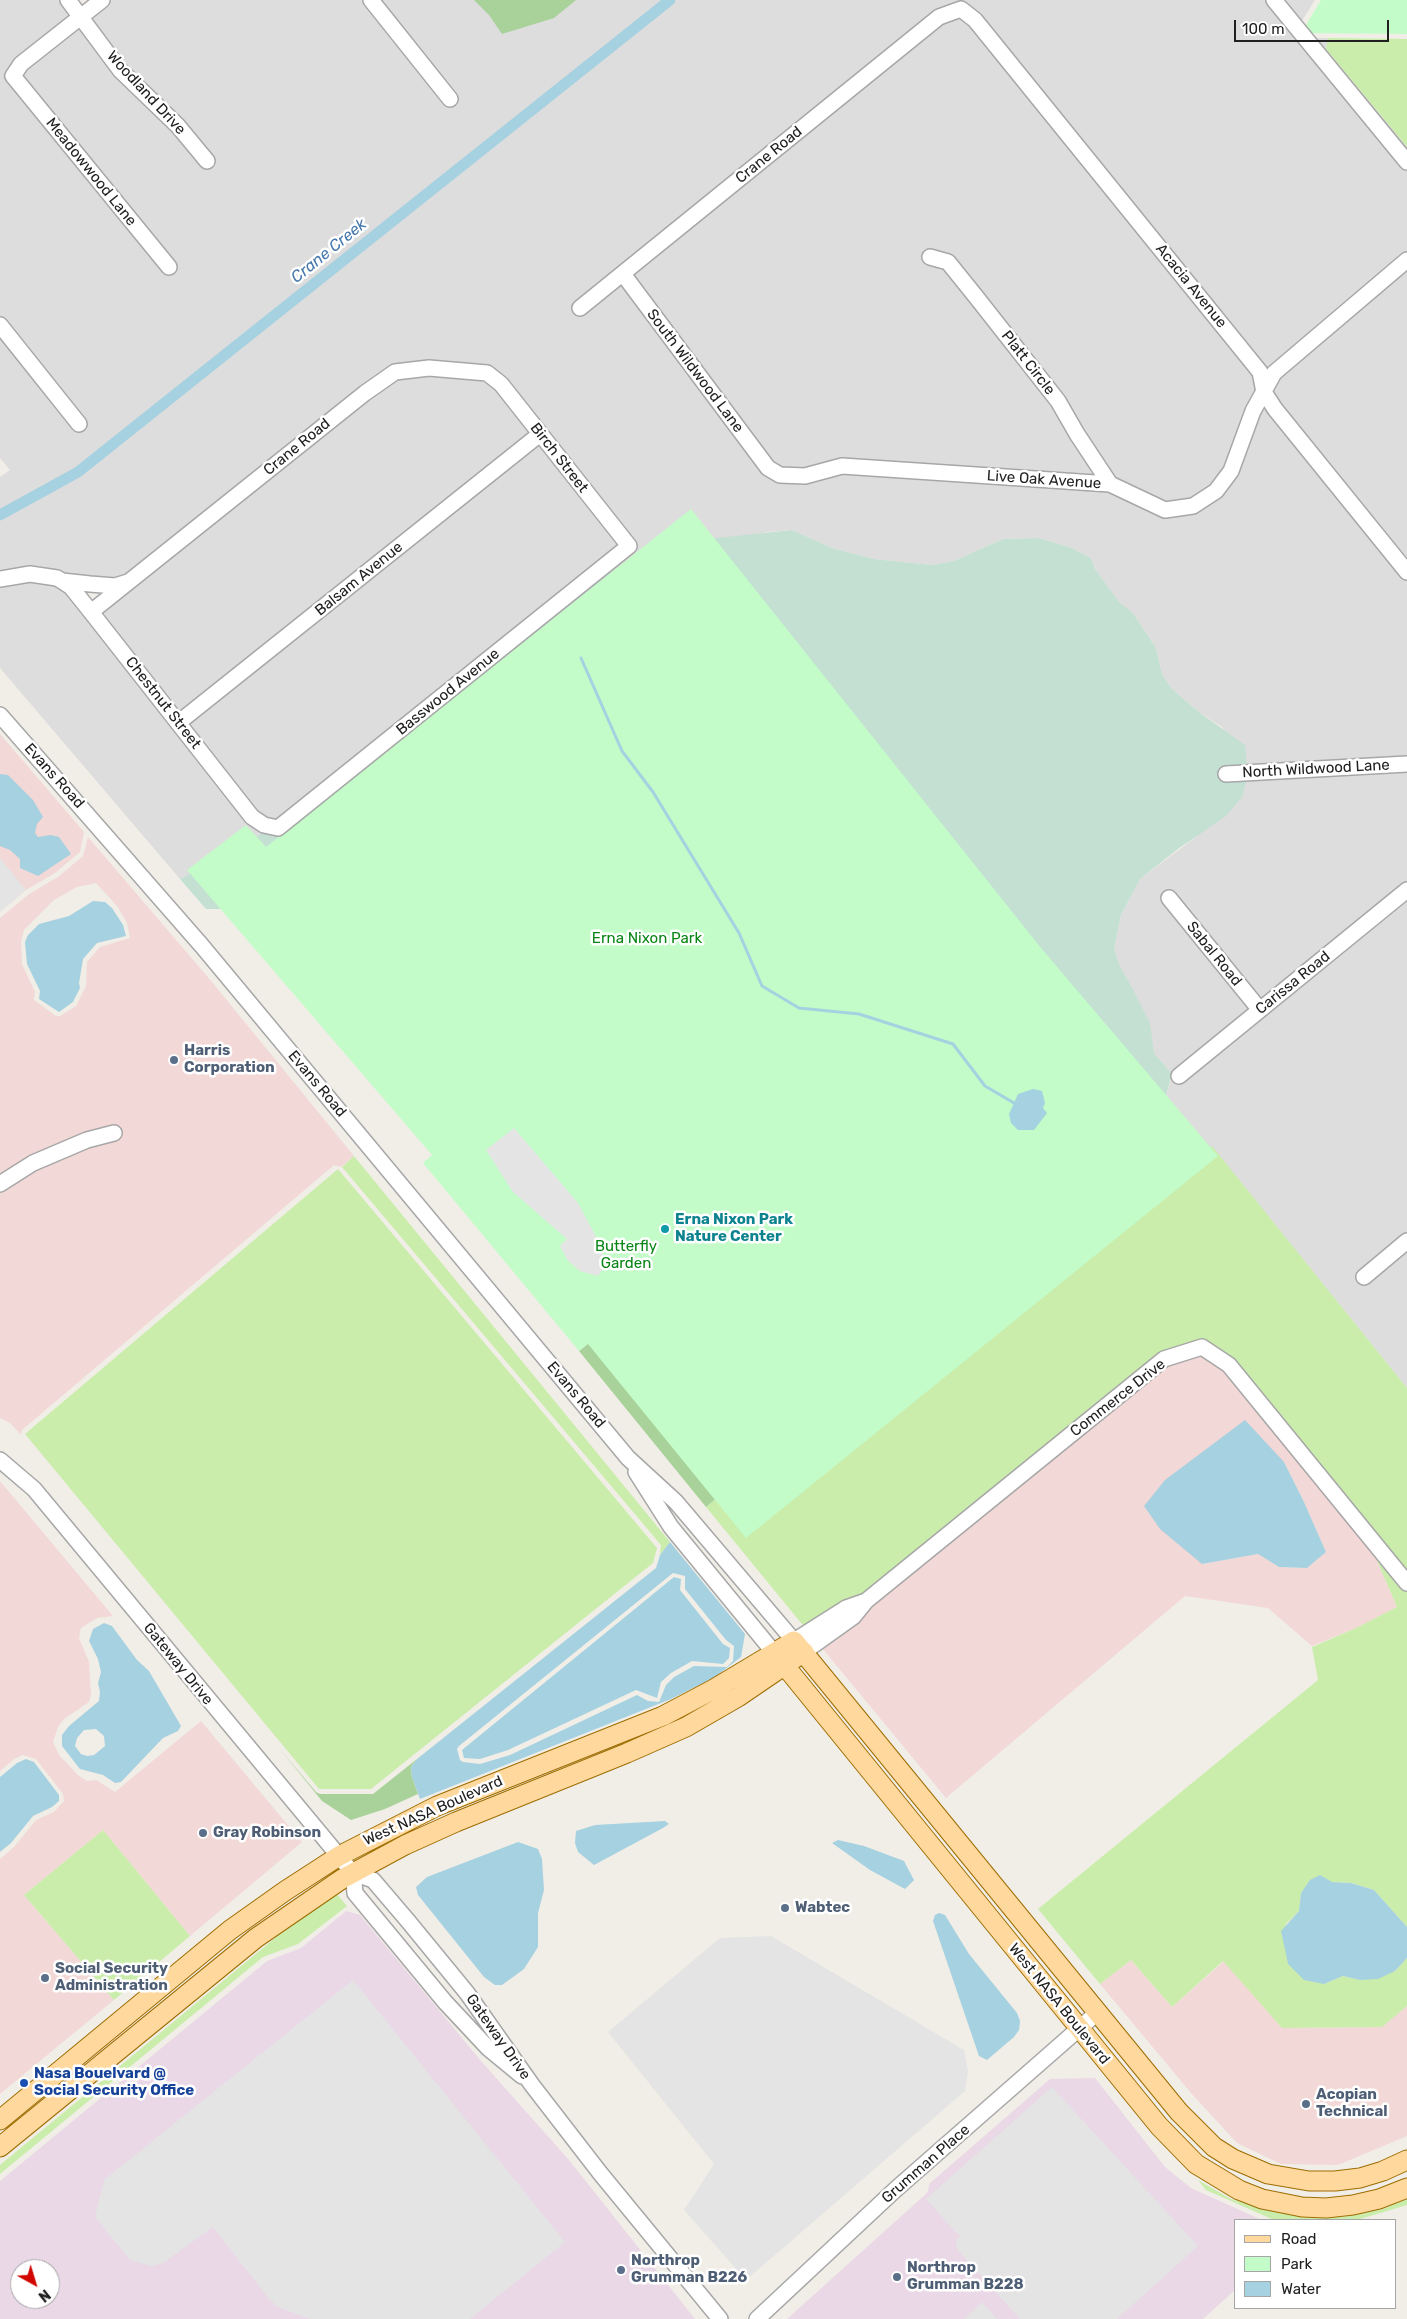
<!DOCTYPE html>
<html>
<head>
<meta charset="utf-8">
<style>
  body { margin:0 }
  #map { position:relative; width:1407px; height:2319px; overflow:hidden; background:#f1eee7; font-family:Rubik,sans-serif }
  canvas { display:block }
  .legend { position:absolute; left:1234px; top:2219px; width:162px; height:90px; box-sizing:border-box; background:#fff; border:1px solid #a6a6a6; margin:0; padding:6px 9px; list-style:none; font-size:15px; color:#202020 }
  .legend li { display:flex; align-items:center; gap:10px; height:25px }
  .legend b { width:25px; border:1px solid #a6a6a6 }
  .north { position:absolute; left:10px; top:2259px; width:50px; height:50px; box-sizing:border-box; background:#fff; border:1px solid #a6a6a6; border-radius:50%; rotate:141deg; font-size:14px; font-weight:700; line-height:20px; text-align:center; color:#202020 }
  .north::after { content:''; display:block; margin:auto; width:18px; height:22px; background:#d10600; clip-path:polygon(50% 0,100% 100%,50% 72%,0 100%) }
  .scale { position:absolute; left:1234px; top:20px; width:155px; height:22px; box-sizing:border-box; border:2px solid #202020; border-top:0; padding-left:6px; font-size:15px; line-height:18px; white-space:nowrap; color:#202020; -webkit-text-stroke:4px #fff; paint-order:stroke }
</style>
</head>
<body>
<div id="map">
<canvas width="1407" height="2319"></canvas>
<ul class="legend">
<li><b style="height:6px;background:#ffd89e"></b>Road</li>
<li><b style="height:14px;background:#c3fcc9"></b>Park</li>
<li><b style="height:14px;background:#a6d1e0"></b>Water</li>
</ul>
<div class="north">N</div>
<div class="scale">100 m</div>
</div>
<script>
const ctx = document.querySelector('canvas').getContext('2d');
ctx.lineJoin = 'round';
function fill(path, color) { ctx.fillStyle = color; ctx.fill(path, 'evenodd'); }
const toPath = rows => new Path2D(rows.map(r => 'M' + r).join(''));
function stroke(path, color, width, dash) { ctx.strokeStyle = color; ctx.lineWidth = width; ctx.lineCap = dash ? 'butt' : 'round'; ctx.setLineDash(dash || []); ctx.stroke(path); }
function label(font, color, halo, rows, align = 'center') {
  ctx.font = font + ' Rubik,sans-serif'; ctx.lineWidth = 5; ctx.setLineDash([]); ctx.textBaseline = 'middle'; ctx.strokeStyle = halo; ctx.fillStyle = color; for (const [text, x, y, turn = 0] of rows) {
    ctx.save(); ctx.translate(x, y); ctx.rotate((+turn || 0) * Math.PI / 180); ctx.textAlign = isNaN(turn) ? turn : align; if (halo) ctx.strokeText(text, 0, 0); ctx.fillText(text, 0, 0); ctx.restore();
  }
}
const residential = toPath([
  [0,0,61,0,74,16,5,74,6,77,169,275,177,268,20,76,25,69,81,25,207,169,215,162,181,122,124,66,90,19,112,0,364,0,450,107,458,100,378,0,1267,0,1407,170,1407,252,1314,330,1266,375,964,2,960,1,572,306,579,315,622,282,761,469,843,472,1108,490,1109,492,1111,491,1197,511,1265,403,1407,580,1407,758,1247,767,1222,727,1199,712,1172,689,1162,674,1156,648,1133,613,1119,603,1095,569,1091,558,1072,548,1039,538,1003,539,954,561,932,565,874,559,832,548,792,530,768,532,741,537,593,583,637,547,505,380,485,365,484,367,394,367,126,577,114,580,0,573,0,477,10,470,0,458,0,333,78,431,86,425,0,316],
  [1281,0,1315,0,1300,24],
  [961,16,971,24,1254,374,1258,391,1226,468,1212,486,1191,501,1165,504,1114,480,949,256,926,250,924,261,946,267,1054,404,1100,478,781,469,771,464,630,275,942,22],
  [1312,38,1328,38,1326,49,1407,147,1407,154],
  [1407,268,1407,563,1271,393,1279,376],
  [430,373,485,379,497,388,533,433,179,715,99,614,368,398,397,378],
  [540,442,621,545,276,822,256,813,186,724],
  [30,579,56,584,67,591,258,830,264,832,180,879,0,668,0,586],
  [1407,770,1407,882,1260,1002,1170,890,1161,897,1252,1009,1172,1074,1154,1053,1149,1023,1134,991,1119,964,1114,948,1121,915,1140,879,1196,837,1247,779],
  [1407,898,1407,1233,1356,1275,1363,1284,1407,1249,1407,1388,1212,1147,1210,1149,1161,1114,1172,1076,1179,1084]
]);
const commercial = toPath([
  [0,734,84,832,80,852,55,873,26,890,0,912],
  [88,837,212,982,354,1156,341,1167,334,1165,22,1430,21,1435,10,1423,0,1418,0,1191,36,1168,90,1146,121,1137,117,1127,0,1177,0,918,29,894,58,877,83,856],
  [96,883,117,906,127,923,130,938,100,947,87,962,86,986,76,1006,60,1016,56,1016,34,1000,35,992,22,964,21,942,24,930,54,900,77,887],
  [1202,1353,1233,1378,1331,1497,1375,1556,1397,1607,1356,1628,1312,1646,1268,1608,1185,1596,946,1798,822,1648,869,1606,1166,1365],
  [1284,1462,1304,1502,1326,1552,1307,1568,1279,1567,1258,1554,1202,1564],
  [0,1481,113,1616,97,1618,81,1628,79,1638,89,1662,91,1694,89,1702,64,1719,58,1727,53,1742,59,1755,79,1776,87,1781,96,1780,115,1792,201,1721,302,1842,190,1936,103,1830,24,1895,114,2000,0,2094,0,1859,14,1847,36,1820,54,1812,64,1801,63,1794,36,1759,23,1755,14,1759,0,1771],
  [1131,1960,1172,2007,1224,1961,1282,2028,1381,2027,1407,2006,1407,2136,1338,2165,1281,2164,1237,2143,1191,2093,1100,1984]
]);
const industrial = toPath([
  [346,1911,360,1915,481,2061,569,2160,695,2319,0,2319,0,2181,267,1961,301,1948],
  [20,2269,50,2269,50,2299,20,2299],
  [1095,2078,1165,2167,1191,2188,1262,2220,1236,2220,1236,2289,1203,2319,787,2319,928,2192,929,2184,1050,2079]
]);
const grass = toPath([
  [1328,38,1407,39,1407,147,1326,49],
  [1212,1146,1407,1388,1407,1574,1205,1342,1160,1354,865,1594,806,1629,706,1507,762,1459,906,1394],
  [354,1156,670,1542,660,1555,661,1545,342,1167],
  [338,1169,657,1548,653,1563,371,1789,319,1789,25,1434],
  [1331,1497,1407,1591,1407,1927,1374,1890,1352,1883,1331,1882,1320,1875,1301,1893,1299,1911,1285,1925,1324,1984,1343,1976,1360,1980,1395,1971,1407,1958,1407,2006,1382,2027,1282,2028,1223,1961,1172,2007,1131,1960,1100,1984,1038,1909,1318,1680,1312,1647,1356,1628,1397,1607,1375,1556],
  [103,1830,190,1936,114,2000,24,1895],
  [336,1893,347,1906,298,1944,263,1957,0,2174,0,2165,309,1910],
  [1198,2180,1231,2199,1282,2213,1343,2217,1386,2208,1407,2197,1407,2205,1357,2220,1274,2220,1206,2190]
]);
const forest = toPath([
  [474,0,576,0,554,18,502,34,489,15],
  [617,1320,763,1459,706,1507,579,1351],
  [279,1748,316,1792,320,1794,373,1794,417,1759,411,1767,412,1777,418,1794,385,1809,351,1820,322,1801]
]);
const wetland = toPath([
  [792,530,832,548,874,559,932,565,954,561,1003,539,1039,538,1072,548,1091,558,1095,569,1119,602,1133,613,1156,648,1162,674,1172,689,1199,712,1245,745,1247,767,1219,769,1221,780,1247,779,1242,797,1226,816,1178,849,1140,879,1121,915,1114,948,1119,964,1134,991,1150,1023,1154,1053,1172,1074,1161,1114,234,909,206,909,180,879,264,832,265,833,593,583,627,562,707,539]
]);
const park = toPath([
  [1321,0,1407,0,1407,34,1301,33],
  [691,509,1041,948,1218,1156,746,1538,588,1344,579,1351,423,1163,432,1155,187,870,246,825,266,847]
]);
const parking = toPath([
  [0,858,26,890,0,912],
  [514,1128,578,1203,599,1242,606,1265,598,1276,580,1271,568,1261,560,1246,567,1239,513,1192,486,1150],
  [771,1936,964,2050,968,2071,965,2091,746,2280,684,2210,714,2164,608,2032,720,1938],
  [353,1980,565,2242,470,2319,310,2319,278,2307,269,2299,213,2227,163,2263,151,2266,130,2260,95,2217,104,2180],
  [1052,2087,1198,2246,1117,2319,1020,2319,957,2249,956,2240,960,2237,926,2199],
  [982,2302,997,2319,964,2319]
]);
const water = toPath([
  [0,774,8,775,33,800,43,817,37,824,35,833,38,837,51,835,59,837,71,854,38,876,20,868,20,859,10,850,0,846],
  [93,901,105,902,112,908,123,925,126,936,97,943,83,959,79,983,80,988,73,1002,59,1012,39,999,40,991,27,964,25,942,28,935,39,924,69,916],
  [1033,1089,1042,1091,1045,1103,1043,1108,1047,1113,1034,1130,1018,1130,1011,1123,1009,1114,1018,1094],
  [1245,1420,1284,1462,1304,1502,1326,1552,1307,1568,1279,1567,1258,1554,1202,1564,1160,1529,1144,1506,1165,1480],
  [670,1542,745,1634,741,1657,715,1677,671,1699,420,1799,412,1777,411,1767,417,1759,656,1568,660,1555],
  [673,1573,685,1576,685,1589,726,1640,734,1646,733,1661,727,1667,694,1666,674,1677,666,1685,659,1702,648,1701,637,1695,510,1755,480,1764,463,1762,460,1760,457,1749,459,1746],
  [674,1577,681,1579,680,1590,723,1644,730,1648,729,1658,723,1664,692,1661,671,1673,661,1682,657,1698,636,1690,508,1750,480,1759,464,1758,462,1750],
  [104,1623,112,1626,137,1660,149,1671,181,1726,178,1731,163,1738,121,1782,115,1783,103,1775,80,1769,62,1746,62,1735,69,1726,99,1701,100,1692,98,1683,101,1672,98,1659,89,1641,93,1629],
  [96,1729,104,1736,105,1746,94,1755,87,1756,81,1754,75,1746,77,1738,84,1730],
  [26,1759,34,1762,59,1795,59,1801,52,1807,33,1816,11,1843,0,1852,0,1777,17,1763],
  [665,1821,669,1824,663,1828,594,1865,578,1852,575,1843,576,1831,595,1825],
  [838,1840,864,1846,904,1861,914,1880,905,1889,870,1870,832,1843],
  [518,1842,538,1849,542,1859,544,1890,538,1913,538,1947,524,1969,502,1985,495,1985,484,1977,418,1895,416,1887,427,1877],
  [1320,1875,1332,1882,1351,1883,1374,1890,1407,1927,1407,1958,1395,1971,1378,1979,1360,1980,1343,1976,1324,1984,1304,1980,1288,1964,1281,1931,1299,1911,1301,1893,1310,1880],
  [939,1913,945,1915,969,1954,1017,2013,1020,2021,1019,2030,1014,2037,987,2060,979,2056,933,1921,935,1915]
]);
const stream = toPath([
  [581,658,622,751,653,792,739,933,762,986,799,1008,859,1014,953,1044,985,1086,1014,1103]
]);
const canal = toPath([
  [0,515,78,472,670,0]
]);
const minor = toPath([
  [68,0,120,70,178,126,207,161],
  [102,0,21,64,13,76,169,267],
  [371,0,450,99],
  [1274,0,1407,162],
  [930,257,948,262,977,298,1058,401,1077,434,1110,484],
  [623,274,768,468,780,475,805,476,842,466,1110,484,1165,510,1193,506,1216,491,1231,471,1253,411,1274,373,1407,260],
  [580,308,939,17,961,9,975,20,1260,372,1264,392,1275,409,1407,572],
  [0,325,79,424],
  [0,579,30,574,57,578,62,581,90,584,115,586,128,582],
  [62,581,71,587,91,612,252,817,264,825,278,828,629,546,501,384,487,373,429,368,395,372,365,393,91,612],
  [0,715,202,946,628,1458,676,1502,794,1641,846,1608,866,1601],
  [178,723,540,434],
  [1226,774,1407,764],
  [1169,898,1260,1010],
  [1179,1076,1407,890],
  [0,1184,33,1163,87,1140,114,1133],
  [1364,1277,1407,1241],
  [0,1460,34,1489,353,1873,373,1880,408,1921,467,1993,532,2085,600,2173,720,2319],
  [636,1472,671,1527,780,1660],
  [804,1652,853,1617,866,1601,1164,1359,1202,1347,1229,1365,1407,1583],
  [353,1873,355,1893,445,2002,488,2048,522,2076],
  [757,2319,896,2189,1098,2012]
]);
const major = toPath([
  [785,1666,1159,2126,1196,2164,1239,2190,1262,2199,1302,2207,1326,2208,1353,2205,1379,2199,1407,2188],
  [0,2120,230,1930,285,1891,339,1856,437,1806,663,1716,714,1689,794,1641,1179,2112,1214,2147,1233,2159,1268,2174,1309,2181,1335,2181,1360,2178,1383,2171,1407,2160],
  [0,2147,256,1938,342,1879,405,1845,456,1822,627,1753,686,1727,738,1697,804,1652]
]);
const markers = [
  [174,1060,5,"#5c6f8a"],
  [665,1229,5,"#0f9aa8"],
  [203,1833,5,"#5c6f8a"],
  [785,1908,5,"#5c6f8a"],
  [45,1978,5,"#5c6f8a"],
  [24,2083,5,"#1a4fb4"],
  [1306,2104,5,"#5c6f8a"],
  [621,2270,5,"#5c6f8a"],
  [897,2277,5,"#5c6f8a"]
];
const streetNames = [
  ["Woodland Drive",146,93,47],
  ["Crane Road",769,155,-39],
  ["Meadowwood Lane",91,172,51],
  ["Acacia Avenue",1191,286,51],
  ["Platt Circle",1028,363,52],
  ["South Wildwood Lane",695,371,53],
  ["Crane Road",297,447,-39],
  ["Birch Street",559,458,52],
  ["Live Oak Avenue",1044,480,4],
  ["Balsam Avenue",359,579,-39],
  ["Basswood Avenue",448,692,-39],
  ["Chestnut Street",163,703,52],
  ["North Wildwood Lane",1316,769,-3],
  ["Evans Road",54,776,48],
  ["Sabal Road",1214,954,51],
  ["Carissa Road",1293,983,-39],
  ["Evans Road",317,1084,50],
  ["Evans Road",576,1395,50],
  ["Commerce Drive",1118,1398,-38],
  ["Gateway Drive",178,1664,51],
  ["West NASA Boulevard",433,1811,-24],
  ["West NASA Boulevard",1059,2004,51],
  ["Gateway Drive",498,2037,55],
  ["Grumman Place",926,2164,-41]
];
const parkNames = [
  ["Erna Nixon Park",647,939],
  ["Butterfly",626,1247],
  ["Garden",626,1264]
];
const serviceNames = [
  ["Harris",184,1051],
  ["Corporation",184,1068],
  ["Gray Robinson",213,1833],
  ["Wabtec",795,1908],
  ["Social Security",55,1969],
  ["Administration",55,1986],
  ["Acopian",1316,2095],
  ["Technical",1316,2112],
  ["Northrop",631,2261],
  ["Grumman B226",631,2278],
  ["Northrop",907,2268],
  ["Grumman B228",907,2285]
];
const cultureNames = [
  ["Erna Nixon Park",675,1220],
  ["Nature Center",675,1237]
];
const transitNames = [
  ["Nasa Bouelvard @",34,2074],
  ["Social Security Office",34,2091]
];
const waterNames = [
  ["Crane Creek",329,251,-39]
];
fill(residential, '#dedddd');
fill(commercial, '#f2d8d6');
fill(industrial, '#ead8e7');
fill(grass, '#caedab');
fill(forest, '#a9d29a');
fill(wetland, '#c3e0d3');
fill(park, '#c3fcc9');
fill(parking, '#e4e4e4');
fill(water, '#a6d1e0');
stroke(stream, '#a6d1e0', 3);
stroke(canal, '#a6d1e0', 11);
stroke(minor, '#a7a7a7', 18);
stroke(major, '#9d6d00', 21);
stroke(minor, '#fff', 15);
stroke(major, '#ffd89e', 19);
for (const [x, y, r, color] of markers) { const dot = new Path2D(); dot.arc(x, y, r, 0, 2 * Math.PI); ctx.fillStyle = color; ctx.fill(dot); stroke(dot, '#fff', 2); }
label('15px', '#202020', '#fff', streetNames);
label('15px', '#088515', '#fff', parkNames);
label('bold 15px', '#4e5e75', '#fff', serviceNames, 'left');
label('bold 15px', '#0d838f', '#fff', cultureNames, 'left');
label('bold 15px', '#164399', '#fff', transitNames, 'left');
label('italic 16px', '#4577ad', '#fff', waterNames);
</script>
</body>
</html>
